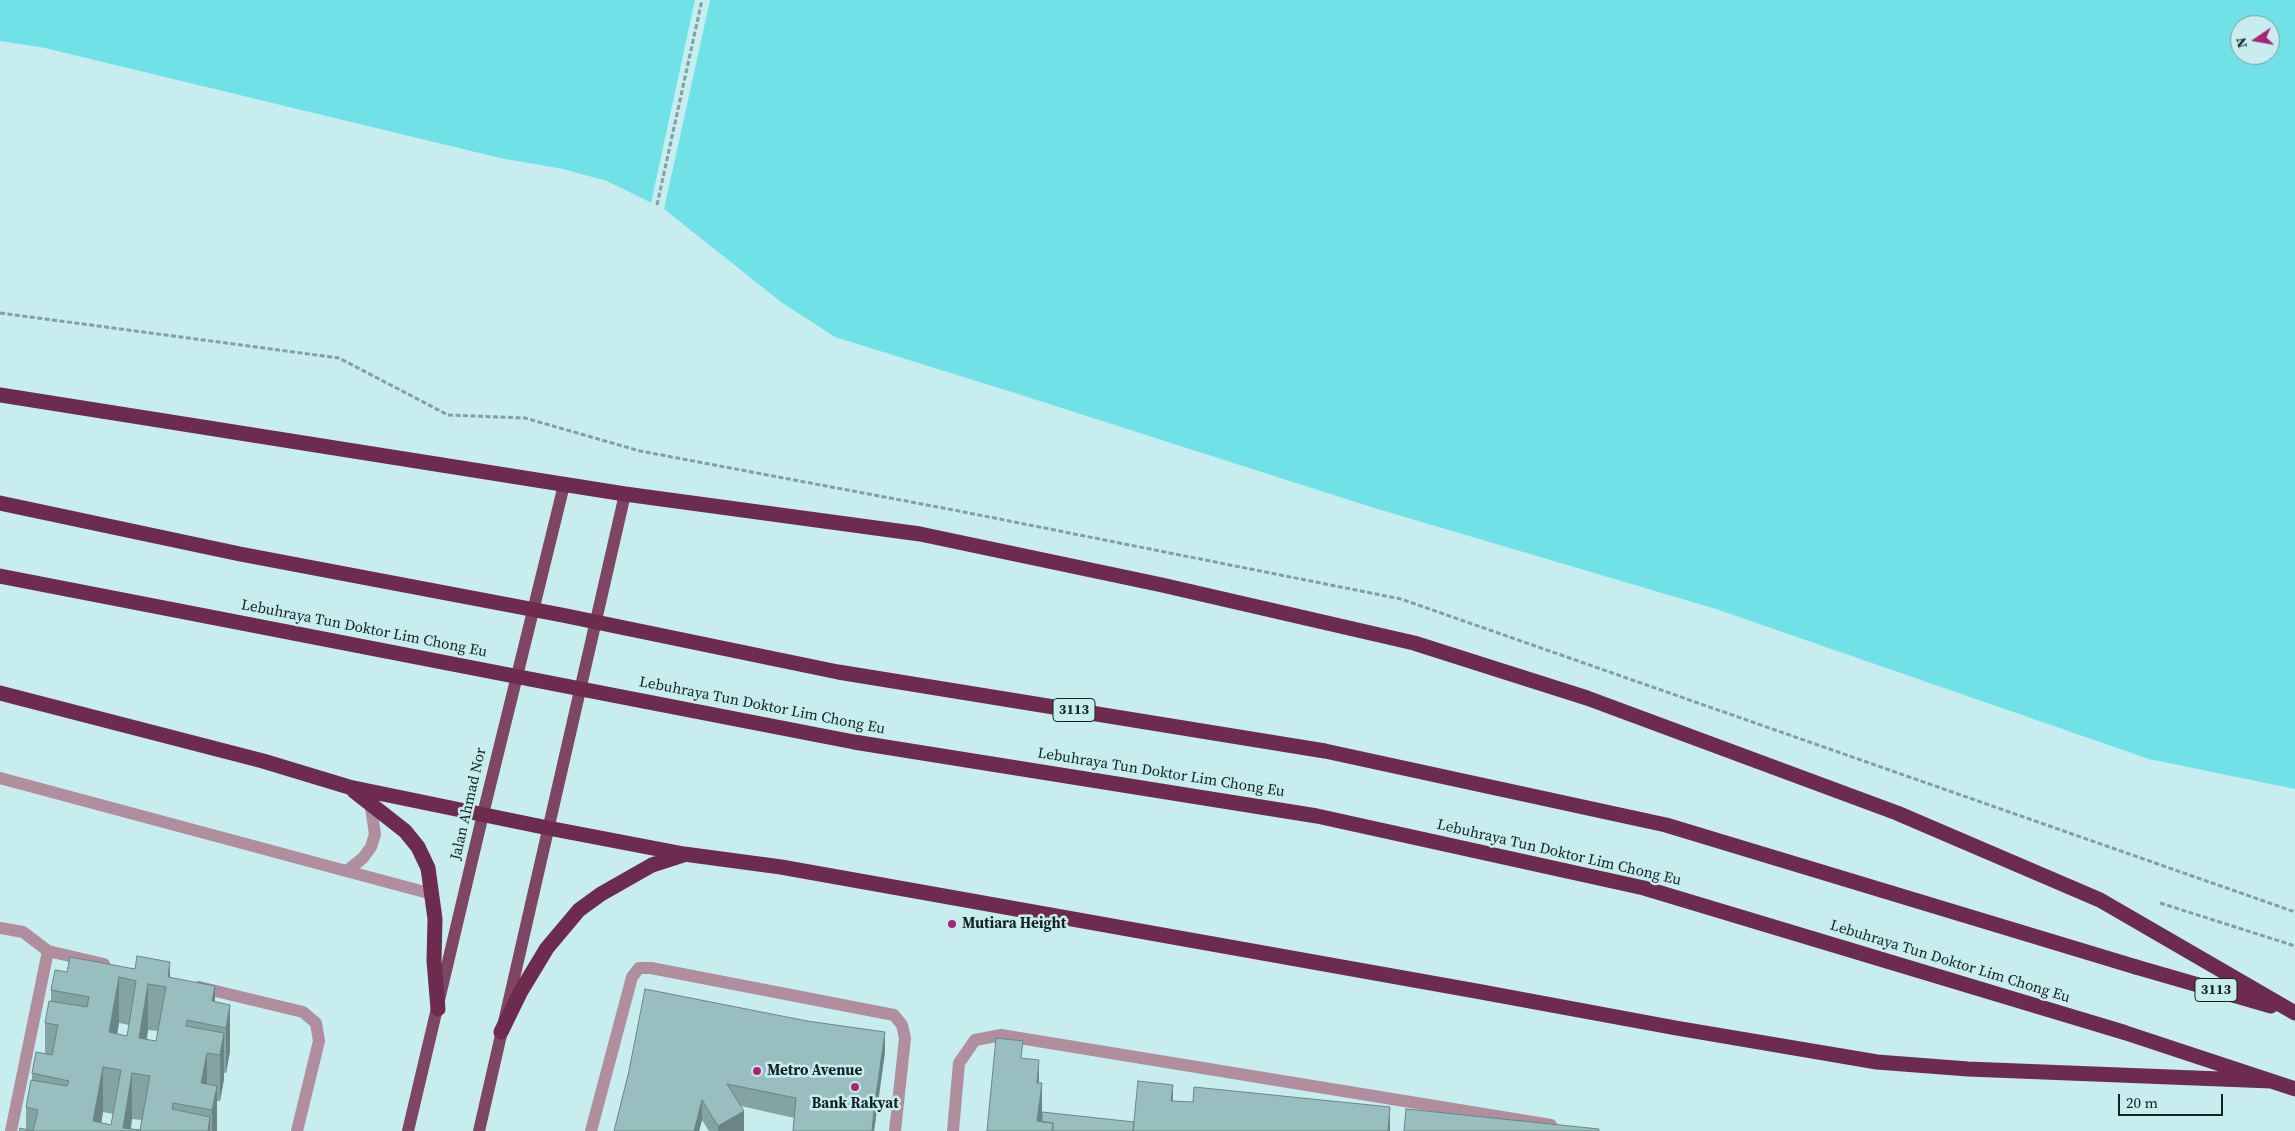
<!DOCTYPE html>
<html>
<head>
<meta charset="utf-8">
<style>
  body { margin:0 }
  #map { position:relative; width:2295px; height:1131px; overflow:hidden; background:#c7edef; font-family:"Source Serif 4",serif }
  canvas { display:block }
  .north { position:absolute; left:2230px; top:15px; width:50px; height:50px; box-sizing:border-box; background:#c7edef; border:1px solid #7f9c9d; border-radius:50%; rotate:258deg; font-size:14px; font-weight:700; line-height:20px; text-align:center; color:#132222 }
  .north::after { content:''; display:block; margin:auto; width:18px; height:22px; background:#a72675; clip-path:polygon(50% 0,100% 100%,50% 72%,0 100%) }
  .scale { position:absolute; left:2118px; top:1094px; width:105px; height:22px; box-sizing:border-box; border:2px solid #132222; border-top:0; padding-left:6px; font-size:15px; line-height:18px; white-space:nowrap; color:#132222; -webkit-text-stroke:4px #c7edef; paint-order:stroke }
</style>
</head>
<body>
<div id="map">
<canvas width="2295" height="1131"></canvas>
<div class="north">N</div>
<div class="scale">20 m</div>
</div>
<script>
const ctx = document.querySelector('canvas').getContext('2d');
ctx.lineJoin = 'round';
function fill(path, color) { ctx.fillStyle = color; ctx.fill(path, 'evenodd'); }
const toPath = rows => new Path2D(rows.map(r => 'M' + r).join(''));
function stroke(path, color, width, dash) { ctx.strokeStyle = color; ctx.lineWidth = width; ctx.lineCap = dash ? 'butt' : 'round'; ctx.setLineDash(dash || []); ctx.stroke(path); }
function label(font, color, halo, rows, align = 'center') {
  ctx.font = font + ' "Source Serif 4",serif'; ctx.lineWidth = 5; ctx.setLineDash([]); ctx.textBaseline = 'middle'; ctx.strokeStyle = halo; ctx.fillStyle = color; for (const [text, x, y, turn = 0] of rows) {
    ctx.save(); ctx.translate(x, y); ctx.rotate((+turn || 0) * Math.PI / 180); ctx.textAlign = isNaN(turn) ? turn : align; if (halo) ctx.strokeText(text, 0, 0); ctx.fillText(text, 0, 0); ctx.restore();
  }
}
const water = toPath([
  [0,0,2295,0,2295,789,2149,759,1716,609,1371,507,1018,394,835,337,781,302,664,209,607,181,563,169,500,158,45,48,0,41],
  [2240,25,2270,25,2270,55,2240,55]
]);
const pier = toPath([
  [695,0,710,0,664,209,651,203]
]);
const path = toPath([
  [657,205,702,0],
  [0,313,339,358,448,415,525,418,640,451,959,511,1401,599,2295,912],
  [2160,903,2295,946]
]);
const minor = toPath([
  [0,778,432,894],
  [347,871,363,858,371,847,375,834,370,801],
  [0,928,23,932,48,951,104,964],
  [199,987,303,1012,316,1023,319,1041,297,1131],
  [11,1131,48,951],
  [591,1131,632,977,639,968,651,968,894,1015,902,1025,905,1038,895,1131],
  [953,1131,959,1063,975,1040,1001,1035,1551,1125]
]);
const major = toPath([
  [408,1131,483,814,564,485],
  [479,1131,625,494]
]);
const highway = toPath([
  [0,395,625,494,920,534,1162,585,1414,643,1587,698,1897,813,2100,900,2295,1013],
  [0,693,263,761,349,787,548,828,684,854,781,867,1476,991,1676,1028,1877,1062,1968,1069,2271,1081],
  [354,791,405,831,418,847,428,868,435,919,434,961,438,1009],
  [2136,967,2271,1006],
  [501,1032,521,991,547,948,579,910,601,894,652,865,683,855],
  [2123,1032,2295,1089]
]);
const highwayBridge = toPath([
  [0,503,240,554,562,615,838,672,1325,751,1666,825,2136,967],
  [0,576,854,742,1317,816,1644,888,2123,1032]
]);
const wall = toPath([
  [67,972,170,978,215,1002,230,1005,230,1051,226,1073,224,1073,224,1079,220,1101,217,1101,217,1131,19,1131,26,1129,26,1107,32,1080,32,1073,45,1054,45,1023,51,1001,51,990],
  [119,1023,129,1025,127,1036,117,1034],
  [148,1030,158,1031,156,1041,147,1040],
  [103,1112,113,1114,111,1125,101,1123],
  [132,1119,142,1120,140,1130,131,1129],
  [885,1052,874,1131,793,1131,794,1118,741,1106,743,1131,709,1131,702,1120,699,1131,614,1131,629,1071]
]);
const shadedWall = toPath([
  [170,962,170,1008,168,977],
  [119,977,119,1023,111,1068,109,1032],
  [148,984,148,1030,140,1074,139,1038],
  [215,986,215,1026,212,1001],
  [230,1005,230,1051,226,1073,226,1028],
  [885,1032,885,1052,874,1131,872,1131,874,1110],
  [224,1033,224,1079,220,1101,220,1055],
  [207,1053,207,1099,201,1083],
  [1039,1060,1039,1105,1042,1083,1042,1131,1037,1131,1037,1083],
  [103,1067,103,1112,100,1131,93,1121],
  [132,1073,132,1119,130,1131,123,1128],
  [1173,1085,1173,1131,1171,1101],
  [217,1086,217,1131,212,1131,212,1110],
  [702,1100,702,1120,699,1131,694,1131],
  [1390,1107,1390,1131,1388,1131],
  [744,1111,744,1131,718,1131,718,1126],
  [210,1117,210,1131,208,1131]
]);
const building = toPath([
  [137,956,170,962,168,977,215,986,212,1001,230,1005,226,1028,187,1020,186,1026,224,1033,220,1055,207,1053,201,1083,217,1086,212,1110,173,1103,172,1109,210,1117,208,1131,19,1131,20,1128,33,1131,38,1110,26,1107,31,1080,67,1086,69,1081,32,1073,36,1052,52,1055,58,1025,45,1023,49,1001,87,1007,89,997,51,990,55,970,67,972,70,957,135,969,137,956],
  [119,977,136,981,127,1036,109,1032,119,977],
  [148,984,166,987,156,1041,139,1038,148,984],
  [103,1067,121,1070,111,1125,93,1121,103,1067],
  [132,1073,150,1076,140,1130,123,1128,132,1073],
  [645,989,807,1021,885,1032,874,1110,872,1131,793,1131,796,1098,727,1084,744,1111,718,1126,702,1100,694,1131,614,1131,629,1071,645,989],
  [996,1038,1023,1041,1021,1058,1039,1060,1037,1083,1042,1083,1037,1121,1053,1123,1052,1131,987,1131,996,1038],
  [1138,1081,1173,1085,1171,1101,1193,1102,1194,1087,1390,1107,1388,1131,1133,1131,1138,1081],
  [1406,1109,1599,1129,1599,1131,1404,1131,1406,1109],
  [1042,1112,1134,1122,1133,1131,1053,1131,1053,1123,1042,1122,1042,1112]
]);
const markers = [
  [952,924,5,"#a72675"],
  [757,1071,5,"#a72675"],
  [855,1087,5,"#a72675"]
];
const shields = [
  [1074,710,42],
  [2216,990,42]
];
const shieldNames = [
  ["3113",1074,710],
  ["3113",2216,990]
];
const streetNames = [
  ["Lebuhraya Tun Doktor Lim Chong Eu",364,629,11],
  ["Lebuhraya Tun Doktor Lim Chong Eu",762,706,11],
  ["Lebuhraya Tun Doktor Lim Chong Eu",1161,773,9],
  ["Jalan Ahmad Nor",469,804,-77],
  ["Lebuhraya Tun Doktor Lim Chong Eu",1559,853,13],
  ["Lebuhraya Tun Doktor Lim Chong Eu",1950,962,17]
];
const poiNames = [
  ["Mutiara Height",962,924],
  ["Metro Avenue",767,1071],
  ["Bank Rakyat",855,1104,"center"]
];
fill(water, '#70e2e7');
fill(pier, '#c7edef');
stroke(path, '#82a0a1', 3, [5, 2.5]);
stroke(minor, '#b08e9e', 12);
stroke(major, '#7f4664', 12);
stroke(highway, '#6c2b4f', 15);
stroke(highwayBridge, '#6c2b4f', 15);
fill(wall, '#84a3a5');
fill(shadedWall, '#6b8586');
fill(building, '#99bec0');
stroke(building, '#6b8586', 1);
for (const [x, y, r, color] of markers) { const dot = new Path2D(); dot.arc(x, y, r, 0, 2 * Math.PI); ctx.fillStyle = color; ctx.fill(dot); stroke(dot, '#c7edef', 2); }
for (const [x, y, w] of shields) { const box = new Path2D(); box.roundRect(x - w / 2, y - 11.5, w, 23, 4); ctx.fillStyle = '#c7edef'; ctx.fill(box); stroke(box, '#132222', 1); }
label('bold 14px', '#132222', null, shieldNames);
label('15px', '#132222', '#c7edef', streetNames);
label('bold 15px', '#132222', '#c7edef', poiNames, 'left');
</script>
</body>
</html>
